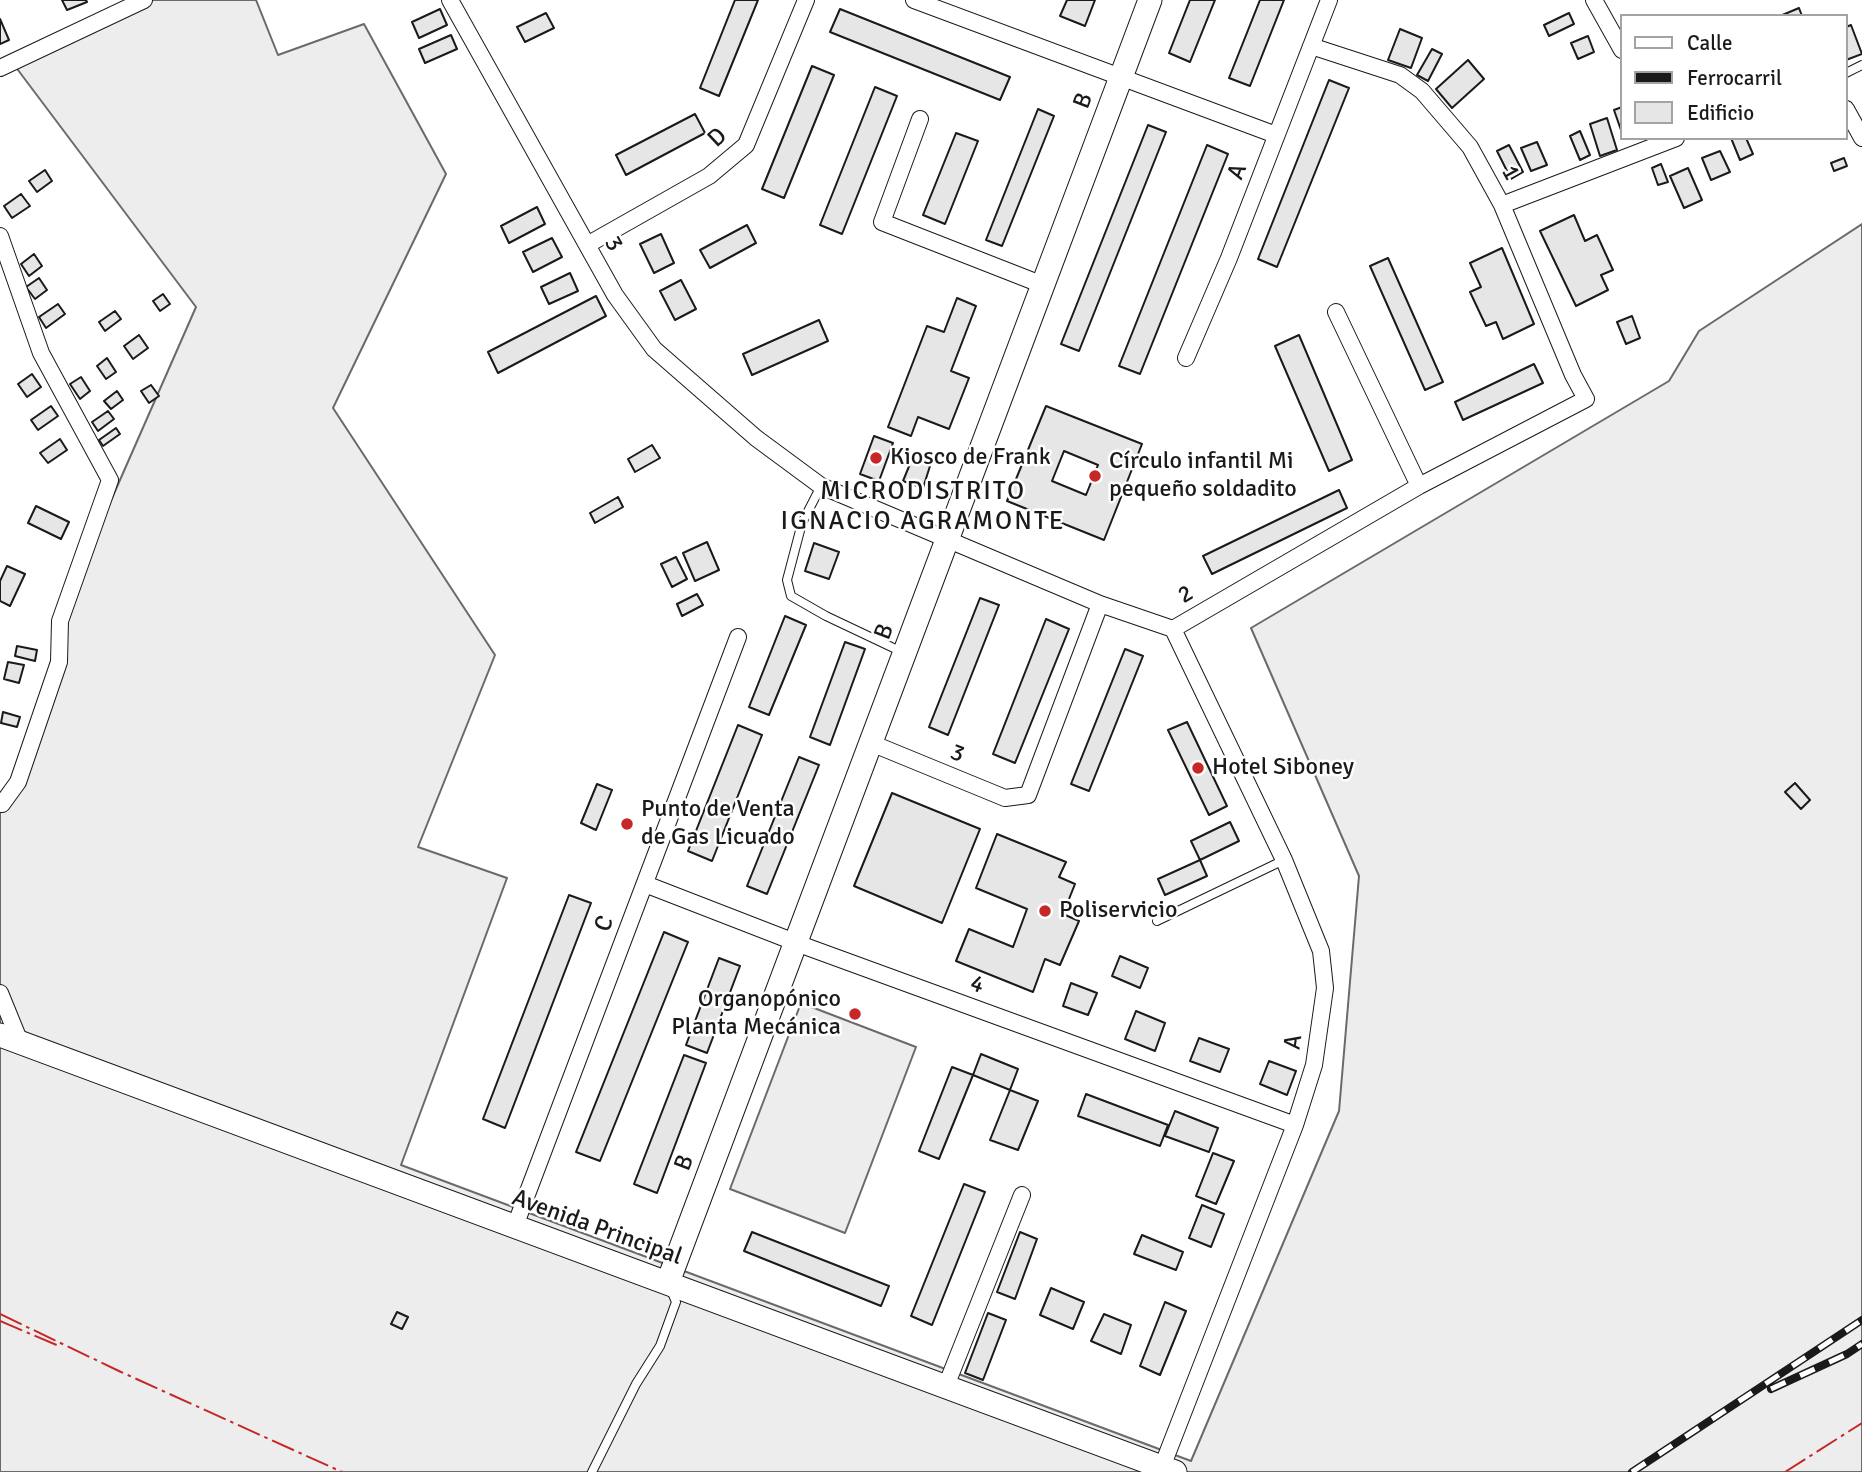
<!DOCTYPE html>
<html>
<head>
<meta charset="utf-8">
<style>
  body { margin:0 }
  #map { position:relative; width:1862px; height:1472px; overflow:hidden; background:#fff; font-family:Signika,sans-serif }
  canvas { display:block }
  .legend { position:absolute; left:1620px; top:14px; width:228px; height:126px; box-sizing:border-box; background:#fff; border:2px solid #a3a3a3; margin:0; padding:9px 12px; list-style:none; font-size:21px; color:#1a1a1a }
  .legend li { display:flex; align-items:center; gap:14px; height:35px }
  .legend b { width:35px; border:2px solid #a3a3a3 }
</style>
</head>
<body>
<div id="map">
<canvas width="1862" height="1472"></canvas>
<ul class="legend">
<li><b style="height:9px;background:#fff"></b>Calle</li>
<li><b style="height:9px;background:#1a1a1a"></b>Ferrocarril</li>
<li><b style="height:19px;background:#e6e6e6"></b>Edificio</li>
</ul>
</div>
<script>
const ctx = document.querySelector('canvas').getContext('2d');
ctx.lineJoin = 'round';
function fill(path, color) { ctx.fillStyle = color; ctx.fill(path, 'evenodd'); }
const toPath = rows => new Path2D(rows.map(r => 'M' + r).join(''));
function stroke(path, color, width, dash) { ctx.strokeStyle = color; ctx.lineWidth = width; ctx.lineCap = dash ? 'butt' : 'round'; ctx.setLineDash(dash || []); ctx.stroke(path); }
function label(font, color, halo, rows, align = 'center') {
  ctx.font = font + ' Signika,sans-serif'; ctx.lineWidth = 5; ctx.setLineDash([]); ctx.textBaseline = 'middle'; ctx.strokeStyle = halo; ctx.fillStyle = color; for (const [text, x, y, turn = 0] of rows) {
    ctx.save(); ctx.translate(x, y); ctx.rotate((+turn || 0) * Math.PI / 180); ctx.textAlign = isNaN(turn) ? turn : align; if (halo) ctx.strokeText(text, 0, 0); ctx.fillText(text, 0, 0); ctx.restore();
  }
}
const built = toPath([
  [151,0,256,0,278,55,364,24,446,174,333,408,495,655,418,847,507,878,401,1165,1191,1461,1339,1111,1359,876,1251,628,1669,381,1699,331,1862,224,1862,1472,0,1472,0,811,98,530,196,307,15,66,151,0],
  [801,1003,916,1047,845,1233,730,1189,801,1003]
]);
const building = toPath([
  [62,0,86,0,87,2,67,10,62,0],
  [735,0,758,0,719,96,700,88,735,0],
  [1067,0,1095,0,1085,26,1060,16,1067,0],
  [1190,0,1215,0,1190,62,1169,53,1190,0],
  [1260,0,1284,0,1250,86,1229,78,1260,0],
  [1799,8,1802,16,1780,16,1799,8],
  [440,9,447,25,419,38,412,22,440,9],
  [840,9,1010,77,1000,100,830,32,840,9],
  [546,13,554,28,525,42,517,27,546,13],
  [1569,13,1574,24,1549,36,1544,25,1569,13],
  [0,19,9,40,0,44,0,19],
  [1851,25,1862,54,1846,60,1846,27,1851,25],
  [1400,29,1422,38,1411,68,1388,60,1400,29],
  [451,35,457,49,425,63,419,49,451,35],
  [1588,36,1594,52,1578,59,1571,43,1588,36],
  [1432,49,1442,54,1428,81,1417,75,1432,49],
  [1468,60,1484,79,1452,108,1436,89,1468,60],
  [812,66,834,75,784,198,762,189,812,66],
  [1329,80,1349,88,1277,267,1258,259,1329,80],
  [875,87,897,96,842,234,820,225,875,87],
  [1622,107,1622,133,1614,110,1622,107],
  [1038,109,1054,116,1002,246,986,240,1038,109],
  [695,114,705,133,626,175,616,155,695,114],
  [1607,118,1617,150,1600,156,1590,124,1607,118],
  [1148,125,1166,132,1079,351,1061,344,1148,125],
  [1580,131,1590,155,1580,160,1570,136,1580,131],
  [956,133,978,141,945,224,923,215,956,133],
  [1731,138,1746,138,1753,154,1740,160,1731,138],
  [1537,142,1547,165,1531,171,1521,148,1537,142],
  [1207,145,1228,154,1140,374,1119,366,1207,145],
  [1509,145,1523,172,1511,179,1497,151,1509,145],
  [1720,151,1730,172,1711,180,1702,158,1720,151],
  [1844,158,1847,166,1834,171,1831,163,1844,158],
  [1661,164,1668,182,1658,185,1652,168,1661,164],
  [1688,168,1702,200,1684,208,1670,176,1688,168],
  [45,170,52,181,37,192,29,181,45,170],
  [21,194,30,206,12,218,4,206,21,194],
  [537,207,545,224,509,243,501,226,537,207],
  [1574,215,1585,241,1597,235,1613,270,1601,275,1608,290,1576,306,1540,231,1574,215],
  [747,225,756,243,710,268,700,250,747,225],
  [661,234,674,263,654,273,640,244,661,234],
  [552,238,562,257,533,272,523,252,552,238],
  [1502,248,1534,324,1503,339,1496,322,1486,326,1470,292,1481,287,1470,263,1502,248],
  [34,254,42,266,29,276,21,264,34,254],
  [1388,258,1443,382,1425,390,1370,266,1388,258],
  [570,273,578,291,549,304,541,287,570,273],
  [39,278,47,290,35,299,26,287,39,278],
  [681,280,696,309,675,320,660,291,681,280],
  [163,294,170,304,160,311,153,301,163,294],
  [596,296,606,316,498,373,488,352,596,296],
  [957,298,976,306,951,371,969,378,949,429,918,417,911,436,888,427,927,326,944,332,957,298],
  [58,304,65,314,46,328,39,317,58,304],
  [115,311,121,319,105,331,99,322,115,311],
  [1632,316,1640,338,1626,344,1617,322,1632,316],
  [819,320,828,341,752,375,743,354,819,320],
  [139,335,148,348,133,359,124,346,139,335],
  [1299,335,1352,460,1329,471,1275,346,1299,335],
  [107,358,116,372,106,379,97,366,107,358],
  [1534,364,1543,383,1463,420,1455,402,1534,364],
  [32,374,41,387,27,397,18,384,32,374],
  [81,377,90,391,80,399,70,384,81,377],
  [151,385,159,396,149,403,141,391,151,385],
  [117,391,123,400,111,409,104,401,117,391],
  [51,406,58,416,38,430,31,420,51,406],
  [1046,406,1142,444,1104,540,1007,501,1046,406],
  [1064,451,1098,465,1086,495,1052,481,1064,451],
  [108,411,114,419,98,431,92,422,108,411],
  [116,428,120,434,103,446,99,440,116,428],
  [874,436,893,443,879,481,860,474,874,436],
  [60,439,67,450,48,463,40,453,60,439],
  [652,445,660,458,635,472,628,459,652,445],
  [912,459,930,466,923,488,903,481,912,459],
  [1339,490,1347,508,1212,574,1203,556,1339,490],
  [618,497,623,507,595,523,590,513,618,497],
  [36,506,69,522,61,539,28,523,36,506],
  [707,542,719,570,695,581,683,553,707,542],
  [814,543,839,552,829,579,805,571,814,543],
  [676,557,687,579,672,587,661,564,676,557],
  [7,566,25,574,10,606,0,601,0,581,7,566],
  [697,594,703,605,682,616,677,604,697,594],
  [980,598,999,605,948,735,929,727,980,598],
  [785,616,806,625,769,715,749,707,785,616],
  [1046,619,1069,629,1015,763,993,754,1046,619],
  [845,642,865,649,830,745,810,737,845,642],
  [17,646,37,650,35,661,15,656,17,646],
  [1125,649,1143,656,1089,791,1071,784,1125,649],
  [8,662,24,665,19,683,4,679,8,662],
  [3,712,20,717,17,727,1,723,3,712],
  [1187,722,1227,806,1209,815,1168,730,1187,722],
  [738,725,762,735,712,861,688,851,738,725],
  [799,757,819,765,767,894,747,886,799,757],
  [1795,783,1810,800,1801,809,1785,792,1795,783],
  [597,784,612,790,596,830,581,823,597,784],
  [892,793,980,829,942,923,854,886,892,793],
  [1230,822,1239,841,1200,860,1191,841,1230,822],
  [997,834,1066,862,1059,877,1075,884,1063,914,1079,921,1060,965,1045,959,1033,992,956,961,969,929,1013,947,1027,909,976,888,997,834],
  [1200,860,1207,876,1165,895,1158,879,1200,860],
  [569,895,591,903,505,1128,483,1119,569,895],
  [664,932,688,942,600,1161,576,1152,664,932],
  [1120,956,1148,968,1140,988,1112,976,1120,956],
  [719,958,740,966,707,1053,686,1045,719,958],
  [1071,983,1097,993,1088,1015,1063,1006,1071,983],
  [1136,1011,1165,1023,1155,1051,1125,1039,1136,1011],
  [1199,1038,1229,1049,1220,1072,1190,1061,1199,1038],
  [981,1054,1018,1069,1010,1090,973,1075,981,1054],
  [684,1055,706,1063,657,1193,634,1184,684,1055],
  [1269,1061,1296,1071,1287,1095,1260,1084,1269,1061],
  [952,1067,973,1075,939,1159,919,1151,952,1067],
  [1010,1090,1038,1101,1018,1150,990,1140,1010,1090],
  [1086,1094,1168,1125,1160,1146,1078,1116,1086,1094],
  [1175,1111,1218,1128,1209,1152,1165,1136,1175,1111],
  [1213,1153,1234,1161,1216,1204,1196,1196,1213,1153],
  [964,1184,985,1192,932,1325,911,1316,964,1184],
  [1202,1205,1224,1214,1211,1247,1189,1238,1202,1205],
  [752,1232,889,1286,881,1306,744,1251,752,1232],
  [1020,1232,1037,1239,1015,1299,997,1292,1020,1232],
  [1142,1235,1183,1252,1176,1270,1134,1254,1142,1235],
  [1051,1288,1084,1302,1073,1329,1040,1315,1051,1288],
  [1165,1302,1186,1311,1160,1375,1140,1366,1165,1302],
  [397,1312,408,1317,402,1329,391,1324,397,1312],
  [988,1313,1006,1320,983,1380,965,1373,988,1313],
  [1104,1314,1131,1325,1121,1354,1091,1341,1104,1314]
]);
const lane = toPath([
  [1846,73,1862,65],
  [821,486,802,523,787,580,791,596,826,616,902,652],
  [1157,921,1284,860],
  [592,1472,636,1384,660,1346,676,1302,671,1290]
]);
const street = toPath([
  [450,0,615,295,654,349,756,438,821,486,1100,604,1173,629,1419,486,1586,399,1573,375,1502,205,1470,147,1422,91,1400,75,1311,46],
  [914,0,1276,135],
  [1594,0,1622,50],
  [0,68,144,0],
  [1846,109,1862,138],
  [920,119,882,222,1043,285],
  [1502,205,1676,138],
  [0,236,41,353,110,480,60,621,59,662,18,782,2,804,0,804],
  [587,245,709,176,746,145,806,0],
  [1336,312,1419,486],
  [1186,358,1229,258,1329,0],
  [871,743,1005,798,1028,795,1100,604],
  [645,884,810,948,1295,1125],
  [0,993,20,1042],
  [515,1226,738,637],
  [946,1386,1022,1195],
  [1162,1467,1295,1125,1314,1065,1325,988,1321,951,1284,860,1173,629]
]);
const secondary = toPath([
  [0,1035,1175,1472],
  [668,1282,1150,0]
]);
const rail = toPath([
  [1771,1389,1847,1354,1862,1344],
  [1632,1472,1862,1320]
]);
const power = toPath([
  [0,1314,121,1372,342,1472],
  [0,1321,59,1346],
  [1785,1472,1862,1423]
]);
const markers = [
  [876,458,7,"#c62828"],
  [1095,476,7,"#c62828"],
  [1198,768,7,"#c62828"],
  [627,824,7,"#c62828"],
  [1045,911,7,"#c62828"],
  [855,1014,7,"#c62828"]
];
const streetNames = [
  ["B",1084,101,-69],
  ["D",718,138,-43],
  ["A",1238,172,-69],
  ["1",1510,173,61],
  ["3",613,244,61],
  ["2",1186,595,-30],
  ["B",885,632,-69],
  ["3",957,754,22],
  ["C",605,924,-69],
  ["4",977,985,20],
  ["A",1294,1042,-82],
  ["B",685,1163,-69],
  ["Avenida Principal",597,1228,20]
];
const poiNames = [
  ["Kiosco de Frank",890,458],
  ["Círculo infantil Mi",1109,462],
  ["pequeño soldadito",1109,490],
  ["Hotel Siboney",1212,768],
  ["Punto de Venta",641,810],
  ["de Gas Licuado",641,838],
  ["Poliservicio",1059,911],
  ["Organopónico",841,1000,"right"],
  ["Planta Mecánica",841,1028,"right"]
];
const neighbourhoodNames = [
  ["MICRODISTRITO",923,492],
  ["IGNACIO AGRAMONTE",923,522]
];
fill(built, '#ededed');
stroke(built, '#6a6a6a', 2);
fill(building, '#e6e6e6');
stroke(building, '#1a1a1a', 2);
stroke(lane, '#1a1a1a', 10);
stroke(street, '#1a1a1a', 18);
stroke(secondary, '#1a1a1a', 25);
stroke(lane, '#fff', 8);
stroke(street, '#fff', 16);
stroke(secondary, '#fff', 23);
stroke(rail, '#1a1a1a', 8);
stroke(rail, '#fff', 5, [16]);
stroke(power, '#c62828', 2, [24, 5, 3.5, 5]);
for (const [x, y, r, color] of markers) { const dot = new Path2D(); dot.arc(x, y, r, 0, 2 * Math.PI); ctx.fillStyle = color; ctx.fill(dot); stroke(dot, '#fff', 2.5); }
label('24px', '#1a1a1a', '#fff', streetNames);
label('24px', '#1a1a1a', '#fff', poiNames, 'left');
ctx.letterSpacing = '2px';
label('26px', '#1a1a1a', '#fff', neighbourhoodNames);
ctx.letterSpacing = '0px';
</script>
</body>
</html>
